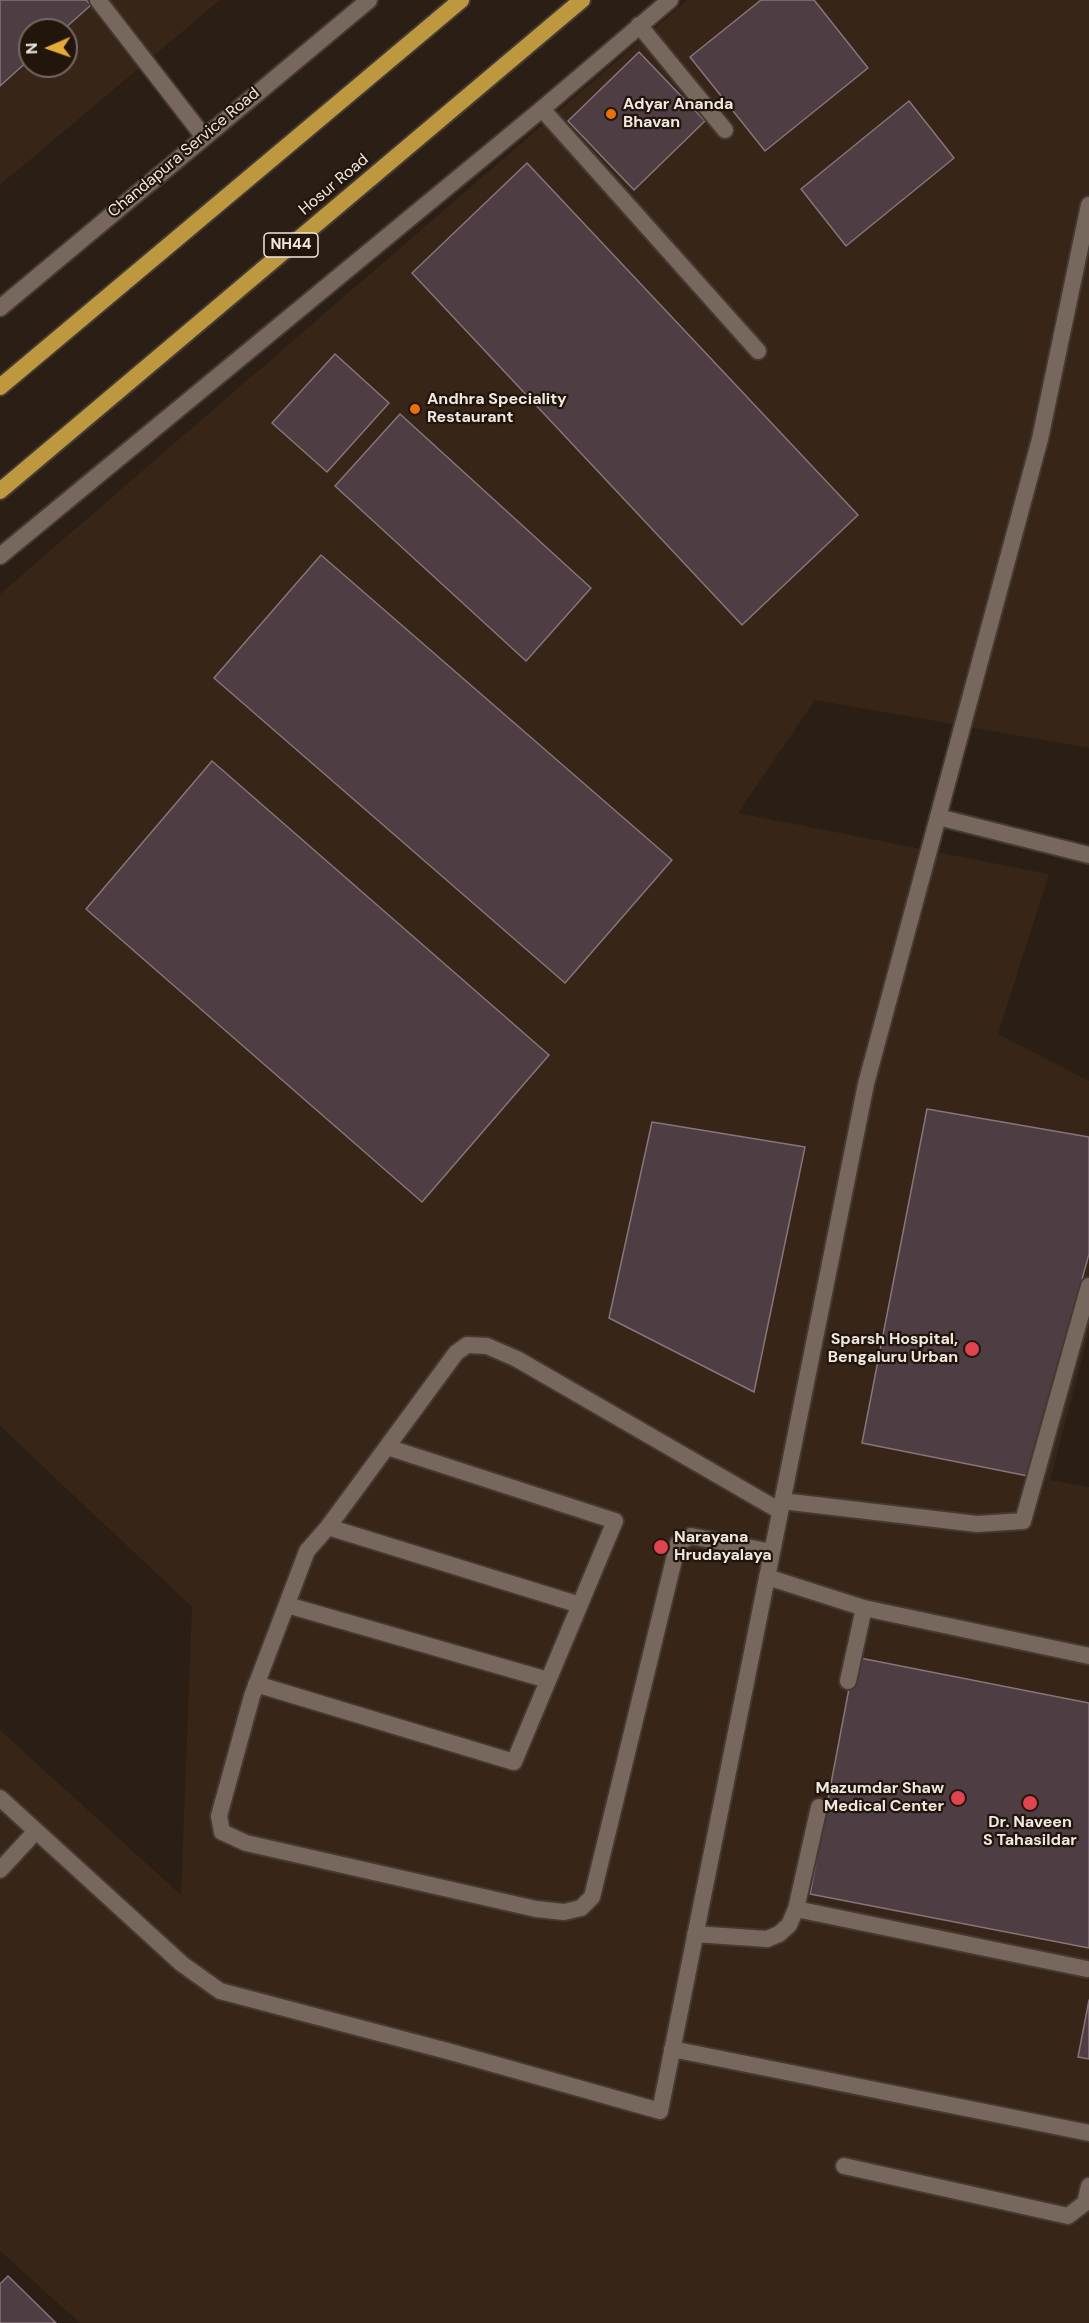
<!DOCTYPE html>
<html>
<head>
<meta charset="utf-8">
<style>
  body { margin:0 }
  #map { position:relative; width:1089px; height:2323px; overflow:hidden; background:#2b1e15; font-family:"DM Sans",sans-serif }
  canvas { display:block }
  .north { position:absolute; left:18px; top:18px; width:60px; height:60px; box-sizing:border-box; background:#21150c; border:2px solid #746962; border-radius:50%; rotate:268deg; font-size:16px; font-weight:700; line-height:24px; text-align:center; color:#f1e8e2 }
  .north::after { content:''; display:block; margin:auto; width:21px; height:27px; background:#e7ac37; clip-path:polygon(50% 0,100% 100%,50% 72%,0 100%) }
</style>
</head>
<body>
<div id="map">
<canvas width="1089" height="2323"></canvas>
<div class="north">N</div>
</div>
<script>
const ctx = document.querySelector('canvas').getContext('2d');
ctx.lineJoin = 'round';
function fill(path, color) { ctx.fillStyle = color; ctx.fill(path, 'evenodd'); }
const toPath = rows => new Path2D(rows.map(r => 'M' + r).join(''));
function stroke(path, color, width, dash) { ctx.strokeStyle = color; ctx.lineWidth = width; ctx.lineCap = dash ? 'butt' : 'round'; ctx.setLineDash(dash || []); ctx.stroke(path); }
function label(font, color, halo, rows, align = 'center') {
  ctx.font = font + ' "DM Sans",sans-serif'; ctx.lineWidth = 4.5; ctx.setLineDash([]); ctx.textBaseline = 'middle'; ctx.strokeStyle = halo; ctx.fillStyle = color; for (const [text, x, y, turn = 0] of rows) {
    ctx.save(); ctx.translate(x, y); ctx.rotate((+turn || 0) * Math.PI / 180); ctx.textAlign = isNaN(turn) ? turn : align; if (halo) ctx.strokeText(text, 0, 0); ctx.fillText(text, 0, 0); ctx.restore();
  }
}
const built = toPath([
  [0,0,220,0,0,185],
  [30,30,66,30,66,66,30,66],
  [687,0,1089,0,1089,748,815,700,738,813,1049,874,998,1034,1089,1081,1089,1333,1050,1480,1089,1487,1089,2323,80,2323,0,2251,0,1730,181,1895,192,1607,0,1426,0,594]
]);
const building = toPath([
  [0,0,86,0,91,5,63,30,30,30,30,59,0,86,0,0],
  [761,0,814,0,868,68,765,151,690,57,761,0],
  [639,52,705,121,634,190,568,121,639,52],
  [909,101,954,158,846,246,801,189,909,101],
  [527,163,858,515,742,625,412,273,527,163],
  [335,354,389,403,327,472,272,423,335,354],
  [400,414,591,588,526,661,335,486,400,414],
  [321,555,672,860,565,983,214,678,321,555],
  [212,761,549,1055,422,1202,86,909,212,761],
  [927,1109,1089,1137,1089,1254,1028,1476,862,1443,927,1109],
  [652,1122,805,1147,754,1392,609,1318,652,1122],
  [855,1657,1089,1703,1089,1948,810,1894,855,1657],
  [1089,2000,1089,2059,1078,2057,1089,2000],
  [8,2276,56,2323,0,2323,0,2284,8,2276]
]);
const service = toPath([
  [98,0,204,137],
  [639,25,725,130],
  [542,109,758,351],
  [782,1501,977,1524,1023,1521,1089,1286],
  [328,1527,580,1605],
  [772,1552,691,1536,678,1543,592,1897,581,1908,564,1912,536,1909,246,1843,222,1832,219,1816,252,1696,307,1551,328,1527,456,1353,467,1345,487,1346,517,1359,780,1511],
  [767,1577,864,1608,1089,1656],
  [287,1605,548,1680],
  [848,1681,864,1608],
  [256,1684,514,1762,615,1521,387,1447],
  [0,1798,182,1964,220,1991,451,2052,660,2111,866,1084,938,817],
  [0,1870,36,1831],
  [796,1909,1087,1969],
  [695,1934,767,1939,779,1934,789,1925,796,1909,819,1807],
  [672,2049,1089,2133],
  [844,2166,1068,2216,1085,2203,1089,2186]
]);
const minor = toPath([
  [1089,205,1040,439,938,817,1089,855]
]);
const tertiary = toPath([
  [0,308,369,0],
  [0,556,542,109,670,0]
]);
const trunk = toPath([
  [0,387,461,0],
  [0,491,582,0]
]);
const markers = [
  [611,114,6,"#e8710a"],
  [415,409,6,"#e8710a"],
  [972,1349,8,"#e0444e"],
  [661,1547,8,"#e0444e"],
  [958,1798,8,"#e0444e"],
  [1030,1803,8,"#e0444e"]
];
const shields = [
  [291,245,54]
];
const shieldNames = [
  ["NH44",291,245]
];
const poiNames = [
  ["Adyar Ananda",623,105],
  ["Bhavan",623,123],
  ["Andhra Speciality",427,400],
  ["Restaurant",427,418],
  ["Sparsh Hospital,",958,1340,"right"],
  ["Bengaluru Urban",958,1358,"right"],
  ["Narayana",674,1538],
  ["Hrudayalaya",674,1556],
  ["Mazumdar Shaw",944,1789,"right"],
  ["Medical Center",944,1807,"right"],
  ["Dr. Naveen",1030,1823,"center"],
  ["S Tahasildar",1030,1841,"center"]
];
const streetNames = [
  ["Chandapura Service Road",184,153,-40],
  ["Hosur Road",334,185,-40]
];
fill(built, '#372518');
fill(building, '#4e3d43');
stroke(building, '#88747b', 1.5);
stroke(service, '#443933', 20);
stroke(minor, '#443933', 20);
stroke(tertiary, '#443933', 20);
stroke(trunk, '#443933', 20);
stroke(service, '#77675c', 16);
stroke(minor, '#77675c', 16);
stroke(tertiary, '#77675c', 16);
stroke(trunk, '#be983e', 16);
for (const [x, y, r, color] of markers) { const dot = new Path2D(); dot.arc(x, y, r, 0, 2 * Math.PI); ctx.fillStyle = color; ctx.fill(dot); stroke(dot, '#21150c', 2); }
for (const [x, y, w] of shields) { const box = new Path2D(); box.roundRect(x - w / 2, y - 12, w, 24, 4.5); ctx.fillStyle = '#21150c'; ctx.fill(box); stroke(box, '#f1e8e2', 1.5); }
label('bold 15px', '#f1e8e2', null, shieldNames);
label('bold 16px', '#f1e8e2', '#21150c', poiNames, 'left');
label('16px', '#f1e8e2', '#21150c', streetNames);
</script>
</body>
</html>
